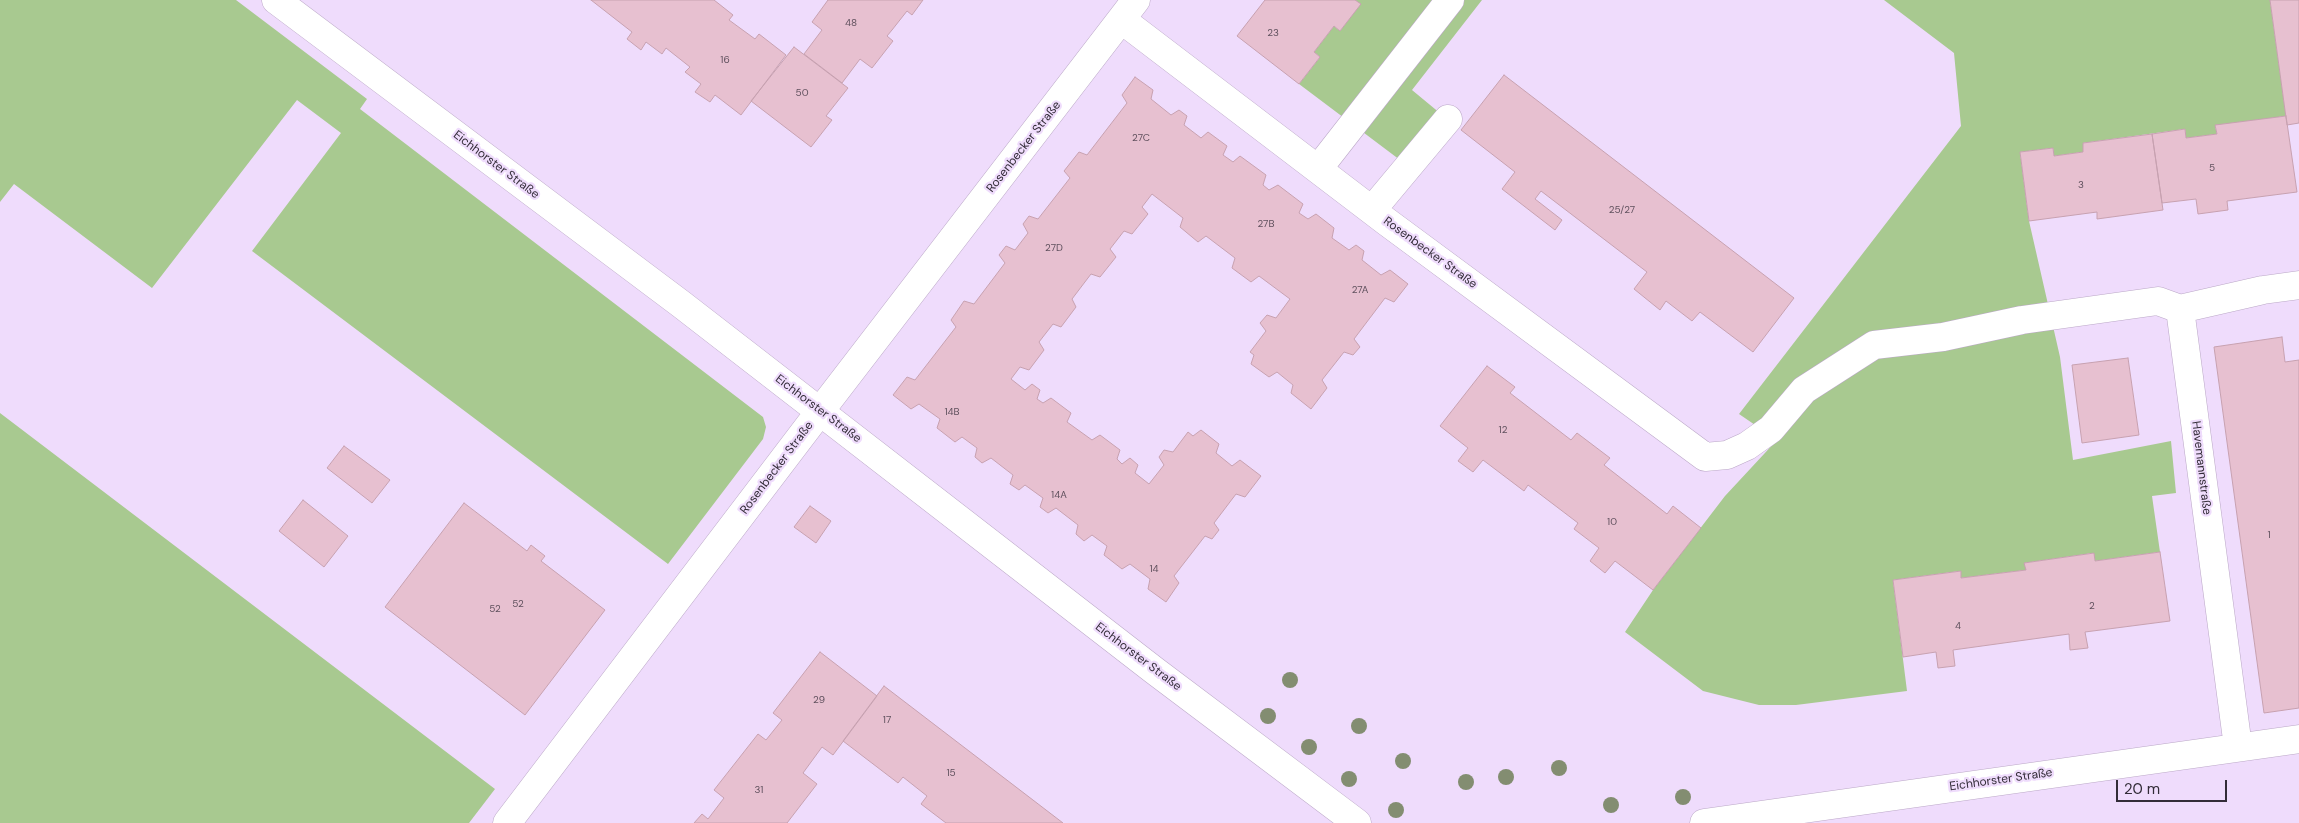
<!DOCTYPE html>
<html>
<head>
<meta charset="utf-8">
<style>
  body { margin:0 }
  #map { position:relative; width:2299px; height:823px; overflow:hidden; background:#efdcfc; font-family:"DM Sans",sans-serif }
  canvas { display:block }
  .scale { position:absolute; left:2116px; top:780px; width:111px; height:22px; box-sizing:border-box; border:2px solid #332c38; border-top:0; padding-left:6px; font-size:15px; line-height:18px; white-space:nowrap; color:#332c38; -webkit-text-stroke:4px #efdcfc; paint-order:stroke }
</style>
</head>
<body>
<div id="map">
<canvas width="2299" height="823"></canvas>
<div class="scale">20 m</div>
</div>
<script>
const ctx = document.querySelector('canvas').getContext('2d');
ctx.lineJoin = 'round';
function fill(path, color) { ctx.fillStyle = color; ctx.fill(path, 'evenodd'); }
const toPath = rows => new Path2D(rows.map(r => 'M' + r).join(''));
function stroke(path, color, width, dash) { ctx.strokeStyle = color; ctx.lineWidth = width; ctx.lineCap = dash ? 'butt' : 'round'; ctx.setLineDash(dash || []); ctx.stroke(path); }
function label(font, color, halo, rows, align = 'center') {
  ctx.font = font + ' "DM Sans",sans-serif'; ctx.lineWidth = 4.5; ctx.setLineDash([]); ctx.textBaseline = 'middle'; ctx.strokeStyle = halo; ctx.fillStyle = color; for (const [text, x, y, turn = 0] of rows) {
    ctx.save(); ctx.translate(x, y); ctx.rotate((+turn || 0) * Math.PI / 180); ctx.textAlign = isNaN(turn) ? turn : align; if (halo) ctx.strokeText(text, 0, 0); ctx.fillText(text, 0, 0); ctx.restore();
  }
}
const green = toPath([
  [0,0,236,0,367,99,360,109,763,417,766,427,763,439,668,564,252,251,341,133,297,100,152,288,14,184,0,202],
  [1355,0,1482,0,1412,90,1441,114,1404,163,1299,84,1320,57,1314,52,1334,26,1340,31,1360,4],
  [1884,0,2270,0,2286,116,2215,126,2217,134,2186,138,2185,129,2083,143,2083,152,2054,156,2053,148,2020,152,2029,221,2060,357,2073,460,2171,441,2176,493,2152,496,2160,552,2095,561,2093,553,2025,563,2026,570,1961,578,1960,571,1893,580,1907,691,1796,705,1759,705,1703,691,1625,632,1653,590,1725,496,1777,440,1739,414,1961,126,1954,53],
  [0,413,495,789,469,823,0,823]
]);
const building = toPath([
  [591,0,714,0,733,15,729,20,755,39,759,34,786,55,741,115,715,95,710,102,695,92,701,84,685,72,690,67,666,48,662,54,646,42,641,50,627,39,632,32,591,0],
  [828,0,923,0,912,15,907,11,892,30,887,36,893,41,872,68,860,59,842,83,804,54,822,30,812,22,828,0],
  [1265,0,1355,0,1361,4,1340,31,1334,26,1314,52,1320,57,1299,84,1237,36,1265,0],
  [2270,0,2299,0,2299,123,2287,125,2270,0],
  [794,47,848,88,826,116,832,120,811,147,751,101,794,47],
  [1504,75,1794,298,1753,352,1700,312,1692,321,1666,301,1660,310,1634,289,1647,272,1541,191,1535,199,1562,220,1555,230,1502,189,1515,172,1461,130,1504,75],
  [1135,77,1153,90,1151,99,1171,115,1179,110,1187,116,1184,125,1201,138,1208,132,1227,146,1223,155,1233,162,1240,156,1266,175,1263,185,1269,190,1278,185,1303,204,1299,213,1308,219,1316,214,1334,228,1332,238,1349,250,1356,245,1364,251,1362,260,1381,275,1390,270,1408,284,1394,302,1385,298,1354,339,1360,347,1353,355,1344,352,1322,380,1327,388,1311,409,1291,393,1293,385,1277,372,1269,377,1251,364,1254,355,1250,352,1266,331,1260,323,1267,315,1276,318,1290,299,1259,276,1251,282,1232,268,1235,258,1206,236,1198,242,1180,227,1183,218,1152,194,1142,207,1148,214,1132,234,1124,231,1110,249,1116,257,1100,277,1091,274,1072,299,1076,307,1061,327,1053,324,1039,342,1044,350,1029,370,1020,367,1011,379,1025,390,1032,384,1040,390,1037,399,1043,403,1051,398,1071,413,1067,422,1092,440,1100,435,1120,450,1117,459,1122,464,1130,458,1138,465,1135,473,1149,484,1164,465,1159,457,1164,450,1173,452,1188,432,1193,436,1201,430,1219,444,1216,453,1232,466,1240,460,1261,476,1245,497,1236,494,1214,523,1219,530,1212,539,1205,536,1174,576,1179,583,1166,602,1148,589,1150,579,1130,564,1122,569,1104,555,1107,546,1092,535,1084,541,1076,534,1078,525,1056,508,1048,513,1040,507,1043,498,1025,485,1019,490,1010,484,1013,475,991,458,982,463,975,457,977,448,962,437,955,442,937,428,940,419,919,404,911,409,893,395,907,377,915,380,956,327,951,320,964,301,974,304,1005,263,999,255,1006,246,1015,250,1028,233,1023,224,1029,216,1038,219,1070,178,1064,171,1079,152,1087,155,1127,103,1122,95,1135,77],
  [2286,116,2297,192,2227,201,2228,210,2198,214,2196,199,2162,203,2152,134,2185,129,2186,138,2217,134,2215,125,2286,116],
  [2152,134,2163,210,2097,219,2097,212,2029,221,2020,152,2053,148,2054,156,2083,152,2083,143,2152,134],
  [2282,337,2285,362,2299,360,2299,708,2264,713,2214,347,2282,337],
  [2128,358,2139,435,2082,443,2072,365,2128,358],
  [1487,366,1515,387,1510,393,1571,440,1577,433,1610,458,1604,465,1667,514,1673,506,1701,528,1653,590,1615,561,1605,573,1590,561,1599,548,1574,529,1578,523,1528,485,1524,491,1483,460,1473,472,1458,461,1468,448,1440,426,1487,366],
  [344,446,390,480,372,503,327,468,344,446],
  [303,500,348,536,324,567,279,531,303,500],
  [464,503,527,551,531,545,545,556,541,561,605,610,525,715,385,607,464,503],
  [810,506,831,521,816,543,794,527,810,506],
  [2160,552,2170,621,2085,632,2088,648,2070,650,2069,634,1953,650,1955,666,1938,668,1936,652,1903,657,1893,580,1961,571,1961,578,2026,570,2024,563,2094,553,2095,561,2160,552],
  [820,652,877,696,833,755,822,747,803,773,817,784,787,823,694,823,702,814,708,819,724,798,714,790,758,734,766,740,782,720,773,713,820,652],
  [884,686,1063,823,946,823,921,804,927,796,903,777,898,783,843,741,884,686]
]);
const minor = toPath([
  [276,0,681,304,1155,671,1357,823],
  [1122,20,1387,222,1705,457,1727,455,1747,446,1771,429,1804,390,1874,345,1943,337,2022,320,2158,301,2180,309],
  [1318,169,1450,0],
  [1372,210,1448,119],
  [2180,309,2238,747],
  [2180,309,2263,290,2299,285],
  [507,823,821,410,1136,0],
  [1704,823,2299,739]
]);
const trees = [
  [1290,680],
  [1268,716],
  [1359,726],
  [1309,747],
  [1403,761],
  [1559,768],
  [1506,777],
  [1349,779],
  [1466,782],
  [1683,797],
  [1611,805],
  [1396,810]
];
const numberNames = [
  ["48",851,23],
  ["23",1273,33],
  ["16",725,60],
  ["50",802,93],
  ["27C",1141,138],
  ["5",2212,168],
  ["3",2081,185],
  ["25/27",1622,210],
  ["27B",1266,224],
  ["27D",1054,248],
  ["27A",1360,290],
  ["14B",952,412],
  ["12",1503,430],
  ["14A",1059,495],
  ["10",1612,522],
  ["1",2269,535],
  ["14",1154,569],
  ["52",518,604],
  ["2",2092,606],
  ["52",495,609],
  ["4",1958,626],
  ["29",819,700],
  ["17",887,720],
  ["15",951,773],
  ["31",759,790]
];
const streetNames = [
  ["Rosenbecker Straße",1024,147,-52],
  ["Eichhorster Straße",496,165,37],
  ["Rosenbecker Straße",1430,253,36],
  ["Eichhorster Straße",818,409,37],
  ["Rosenbecker Straße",777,468,-53],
  ["Havemannstraße",2201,468,83],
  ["Eichhorster Straße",1138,657,37],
  ["Eichhorster Straße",2001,780,-8]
];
fill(green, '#a8c990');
fill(building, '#e7c0d0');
stroke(building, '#c7a1b0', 1);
stroke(minor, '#bba8c7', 29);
stroke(minor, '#fff', 28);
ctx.fillStyle = '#838d71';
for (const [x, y] of trees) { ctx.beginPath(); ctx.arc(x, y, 8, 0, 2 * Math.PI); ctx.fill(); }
label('10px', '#60515e', null, numberNames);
label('12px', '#332c38', '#efdcfc', streetNames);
</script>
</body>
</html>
